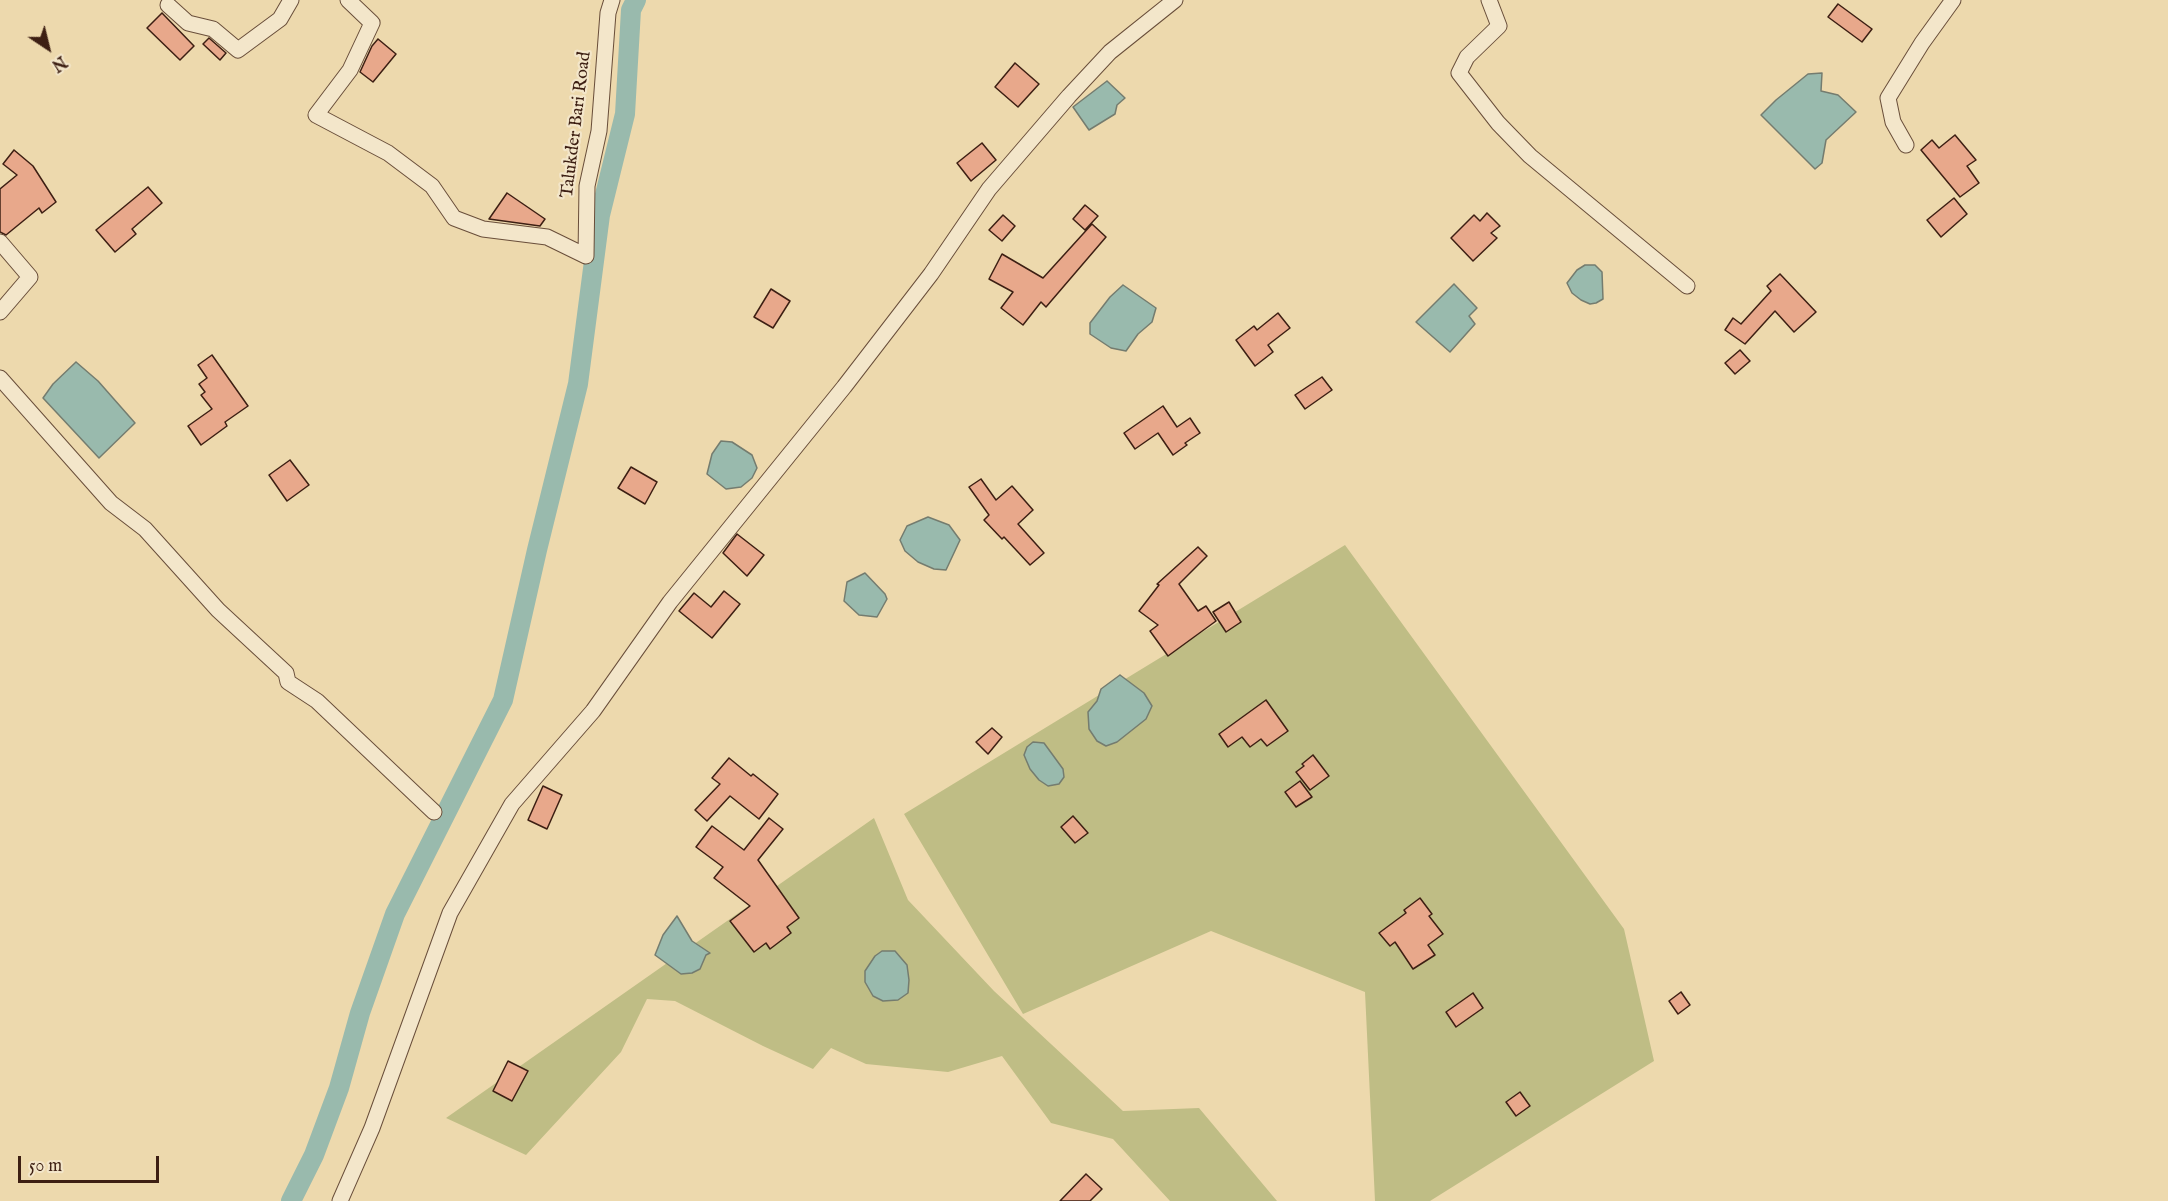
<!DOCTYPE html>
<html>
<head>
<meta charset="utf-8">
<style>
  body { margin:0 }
  #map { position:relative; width:2168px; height:1201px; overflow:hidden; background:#edd9ad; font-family:"IM FELL English",serif }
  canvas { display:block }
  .north { position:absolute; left:18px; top:18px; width:60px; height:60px; -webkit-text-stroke:4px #f3e6ca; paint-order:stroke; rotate:145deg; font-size:16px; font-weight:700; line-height:24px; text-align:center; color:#3d1f13 }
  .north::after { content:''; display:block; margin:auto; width:21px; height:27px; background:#3d1f13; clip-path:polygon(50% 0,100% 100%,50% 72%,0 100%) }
  .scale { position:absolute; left:18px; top:1156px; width:141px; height:27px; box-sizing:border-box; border:3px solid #3d1f13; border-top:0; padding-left:8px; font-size:18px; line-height:21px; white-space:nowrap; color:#3d1f13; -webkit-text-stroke:4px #f3e6ca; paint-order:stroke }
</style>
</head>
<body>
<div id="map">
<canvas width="2168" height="1201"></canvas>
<div class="north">N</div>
<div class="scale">50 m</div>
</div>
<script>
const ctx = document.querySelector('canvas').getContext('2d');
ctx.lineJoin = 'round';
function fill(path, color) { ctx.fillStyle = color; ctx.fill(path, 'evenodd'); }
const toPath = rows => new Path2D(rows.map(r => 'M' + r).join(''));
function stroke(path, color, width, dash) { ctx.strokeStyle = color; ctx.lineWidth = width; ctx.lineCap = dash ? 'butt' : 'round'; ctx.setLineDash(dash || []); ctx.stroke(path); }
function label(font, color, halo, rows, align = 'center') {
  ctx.font = font + ' "IM FELL English",serif'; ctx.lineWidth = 4.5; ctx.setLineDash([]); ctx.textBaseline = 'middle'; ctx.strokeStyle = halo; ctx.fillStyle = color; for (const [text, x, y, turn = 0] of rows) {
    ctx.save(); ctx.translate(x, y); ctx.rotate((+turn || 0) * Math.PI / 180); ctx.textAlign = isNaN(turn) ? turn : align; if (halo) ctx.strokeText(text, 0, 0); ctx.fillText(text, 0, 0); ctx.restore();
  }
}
const green = toPath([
  [1345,545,1624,929,1654,1061,1430,1201,1375,1201,1365,992,1211,931,1023,1014,904,814],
  [874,818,908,900,994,991,1123,1111,1199,1108,1277,1201,1170,1201,1113,1139,1051,1123,1002,1056,948,1072,866,1064,831,1048,813,1069,763,1046,675,1001,647,999,621,1052,526,1155,446,1118]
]);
const water = toPath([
  [1822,73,1821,91,1838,95,1856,112,1826,140,1822,163,1815,169,1761,115,1776,100,1808,74,1822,73],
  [1107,81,1125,98,1117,105,1115,114,1089,130,1073,107,1107,81],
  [1585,265,1595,265,1602,272,1603,299,1596,303,1590,304,1581,300,1572,293,1567,283,1577,270,1585,265],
  [1454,284,1477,308,1469,316,1475,324,1450,352,1416,322,1454,284],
  [1123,285,1156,308,1152,322,1138,334,1126,351,1111,348,1090,334,1090,323,1110,297,1123,285],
  [76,362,98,381,135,423,99,458,43,398,53,384,76,362],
  [721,441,732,442,752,455,757,468,752,478,741,487,726,489,707,474,712,454,721,441],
  [928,517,949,525,960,540,946,570,934,569,918,562,905,551,900,540,907,526,928,517],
  [865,573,885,594,887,599,877,617,859,615,844,601,847,582,865,573],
  [1120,675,1144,693,1152,706,1146,719,1117,742,1106,746,1097,741,1089,729,1088,712,1097,701,1101,689,1120,675],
  [1033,742,1044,743,1063,769,1064,777,1059,784,1048,786,1039,780,1030,769,1024,755,1027,747,1033,742],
  [677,916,692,941,710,953,706,955,700,969,692,973,681,974,655,955,663,935,677,916],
  [882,951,895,951,907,965,909,980,908,993,898,1000,883,1001,873,996,865,982,865,971,875,956,882,951]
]);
const canal = toPath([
  [291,1201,314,1155,339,1088,360,1013,395,914,503,700,537,550,578,384,600,215,625,114,631,10,636,0]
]);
const building = toPath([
  [1838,4,1872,29,1862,42,1828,17,1838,4],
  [162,13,194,46,180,60,147,28,162,13],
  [209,38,226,53,220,60,203,44,209,38],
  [378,39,396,54,373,82,360,72,372,46,378,39],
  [1015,63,1039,84,1018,107,995,87,1015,63],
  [1955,135,1976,160,1967,166,1979,183,1960,197,1921,150,1932,140,1939,148,1955,135],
  [982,143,996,160,971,181,957,163,982,143],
  [14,150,33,166,56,202,42,213,39,208,6,235,0,232,0,189,17,175,3,164,14,150],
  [148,187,162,203,132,229,136,234,115,252,96,230,148,187],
  [507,193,545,219,540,226,489,219,507,193],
  [1954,198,1967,214,1941,237,1927,220,1954,198],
  [1085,205,1098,216,1085,230,1073,219,1085,205],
  [1487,213,1500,226,1491,233,1497,238,1473,261,1451,238,1474,215,1480,221,1487,213],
  [1003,215,1015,226,1002,241,989,230,1003,215],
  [1092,224,1106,237,1046,307,1041,302,1023,325,1001,308,1013,292,989,279,1002,254,1043,278,1092,224],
  [1780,274,1816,312,1794,332,1775,311,1745,344,1725,330,1733,318,1741,324,1771,291,1767,286,1780,274],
  [771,289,790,301,773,328,754,317,771,289],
  [1278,313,1290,328,1268,345,1273,352,1255,366,1236,340,1254,326,1257,330,1278,313],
  [1740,350,1750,361,1735,374,1725,363,1740,350],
  [212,355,248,406,225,422,227,426,201,445,188,426,212,409,201,395,205,392,199,384,207,378,198,365,212,355],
  [1322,377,1332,390,1305,409,1295,395,1322,377],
  [1163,406,1177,427,1190,418,1200,433,1185,443,1187,445,1173,455,1158,433,1135,449,1124,433,1163,406],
  [290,460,309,485,287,501,269,475,290,460],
  [631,467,657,482,645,504,618,488,631,467],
  [981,479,996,500,1012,486,1033,510,1018,524,1044,553,1030,565,1004,537,1002,539,984,520,989,515,969,487,981,479],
  [737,534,764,555,747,576,723,553,737,534],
  [1198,547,1207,556,1179,584,1198,611,1206,606,1216,621,1168,656,1150,631,1158,625,1139,611,1159,585,1157,584,1198,547],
  [724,591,740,604,712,638,679,611,694,593,711,607,724,591],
  [1229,602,1241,622,1226,632,1213,612,1229,602],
  [1266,700,1288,731,1267,746,1261,739,1250,747,1242,737,1228,747,1219,734,1266,700],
  [992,728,1002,737,988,754,976,742,992,728],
  [1313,755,1329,776,1310,790,1296,772,1304,766,1302,764,1313,755],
  [729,758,751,776,753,774,778,794,759,819,730,796,707,821,695,810,720,784,712,778,729,758],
  [1300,781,1312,797,1296,807,1285,792,1300,781],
  [543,786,562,795,547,829,528,820,543,786],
  [1073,816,1088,833,1075,843,1061,827,1073,816],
  [769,818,783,829,758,860,799,918,787,927,791,933,770,949,766,943,754,952,730,921,750,906,714,878,723,867,696,847,712,826,744,850,769,818],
  [1420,898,1432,914,1429,916,1443,934,1428,945,1435,955,1413,969,1395,942,1390,946,1379,933,1406,913,1404,910,1420,898],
  [1681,992,1690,1005,1678,1014,1669,1001,1681,992],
  [1473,993,1483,1008,1456,1027,1446,1012,1473,993],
  [508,1061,528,1071,512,1101,493,1091,508,1061],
  [1520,1092,1530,1106,1516,1116,1506,1102,1520,1092],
  [1086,1174,1102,1189,1090,1201,1060,1201,1086,1174]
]);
const minor = toPath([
  [348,0,372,23,350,70,316,115,388,153,432,186,454,218,483,229,547,237,586,256,587,186,599,131,608,13,612,0],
  [1489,0,1499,26,1467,57,1459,73,1498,123,1530,156,1687,286],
  [168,5,188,23,213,29,238,50,280,19,291,0],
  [1906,145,1893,122,1888,98,1922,43,1953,0],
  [0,242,30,277,0,312],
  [0,378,111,503,145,529,218,610,286,673,288,682,317,701,434,812],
  [340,1201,372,1128,450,913,512,804,593,711,670,602,844,387,931,274,989,189,1069,96,1110,52,1175,0]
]);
const streetNames = [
  ["Talukder Bari Road",577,125,-83]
];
fill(green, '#bfbd85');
fill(water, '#99baad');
stroke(water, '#747c6f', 1.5);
stroke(canal, '#99baad', 20);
fill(building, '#e8a88b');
stroke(building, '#3d1f13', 1.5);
stroke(minor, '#694e3a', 17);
stroke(minor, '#f3e6ca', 15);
label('18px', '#3d1f13', '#f3e6ca', streetNames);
</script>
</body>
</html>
